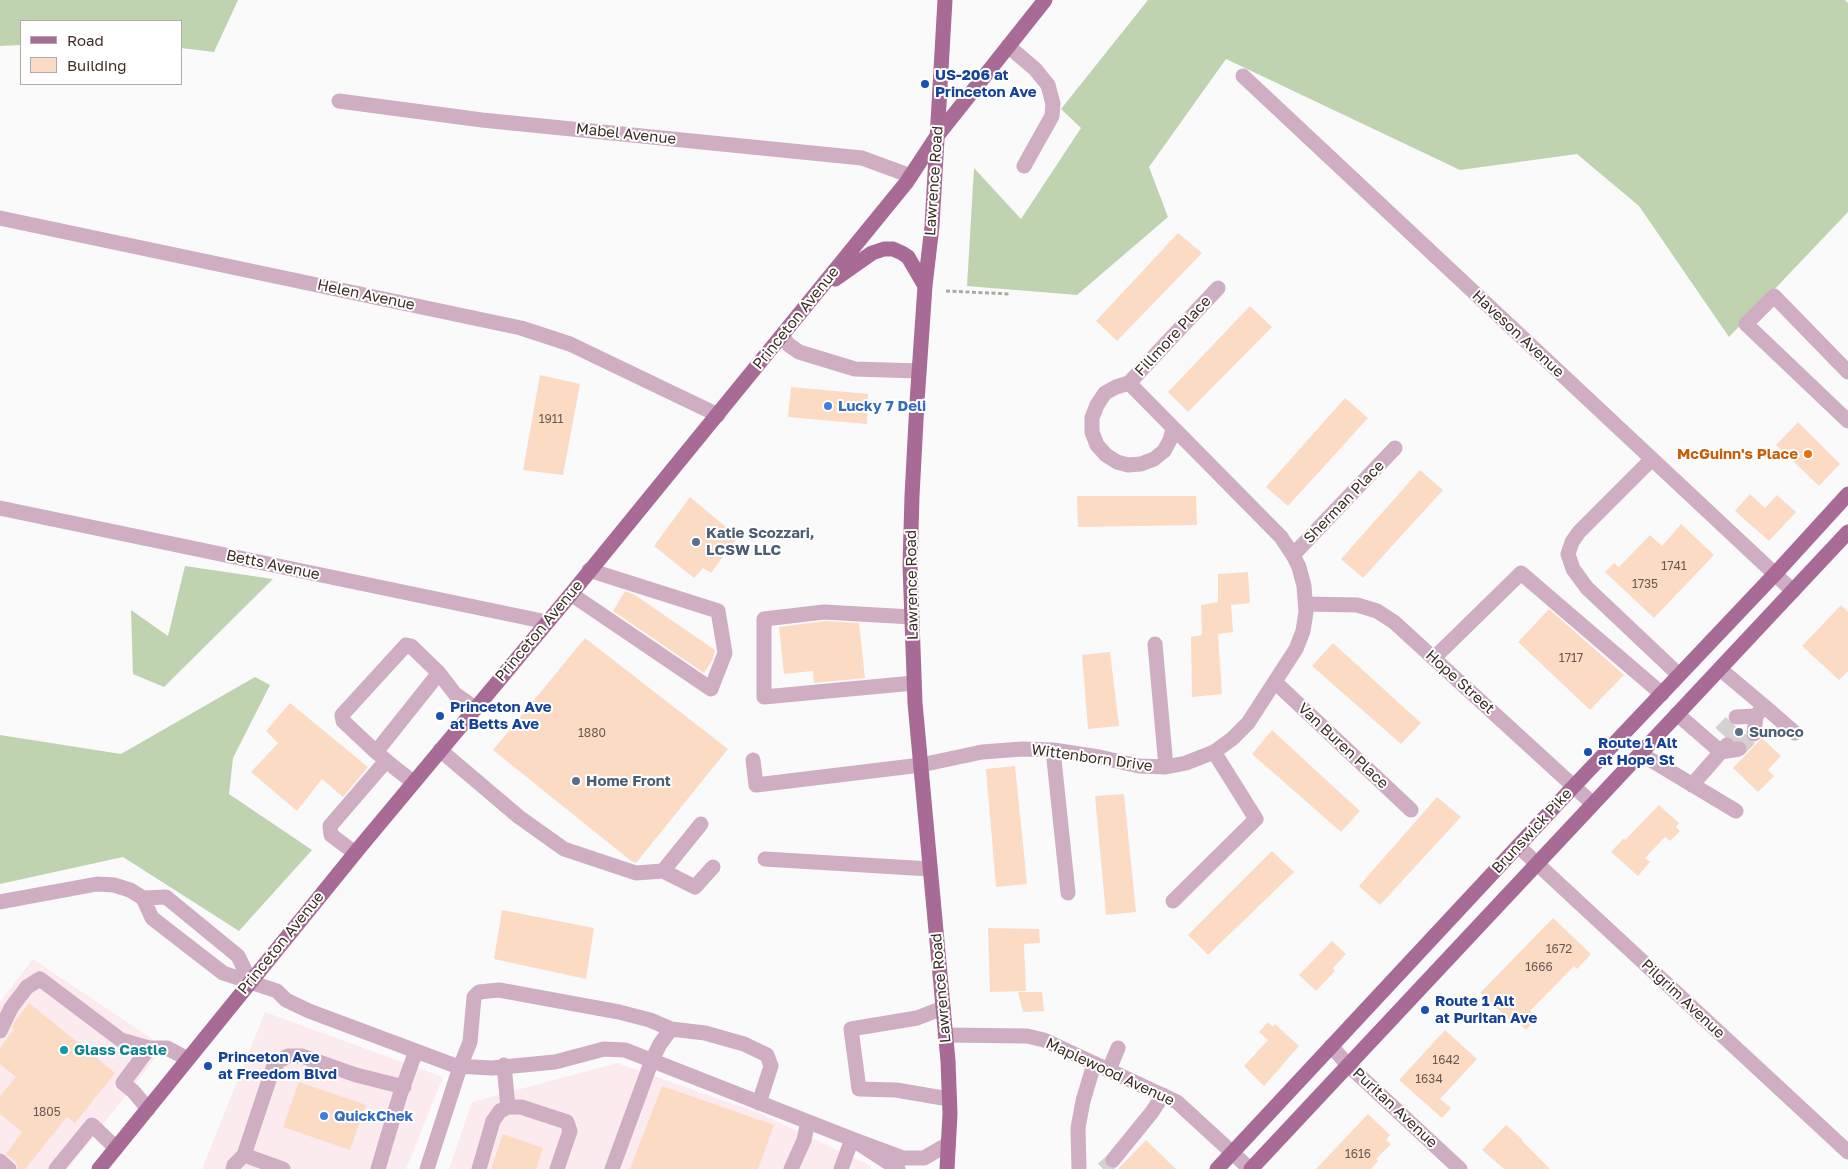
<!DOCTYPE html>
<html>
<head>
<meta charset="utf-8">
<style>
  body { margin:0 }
  #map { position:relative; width:1848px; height:1169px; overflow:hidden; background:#fafafa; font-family:"Golos Text",sans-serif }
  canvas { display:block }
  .legend { position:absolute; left:20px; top:20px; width:162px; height:65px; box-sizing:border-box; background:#fff; border:1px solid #b1aba8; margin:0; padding:6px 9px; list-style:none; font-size:15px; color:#3c2e26 }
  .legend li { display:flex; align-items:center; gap:10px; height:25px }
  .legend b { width:25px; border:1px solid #b1aba8 }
</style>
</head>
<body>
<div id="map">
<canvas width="1848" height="1169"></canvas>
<ul class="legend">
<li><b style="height:6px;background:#a86b95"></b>Road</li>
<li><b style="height:14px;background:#fcdbc4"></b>Building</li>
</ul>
</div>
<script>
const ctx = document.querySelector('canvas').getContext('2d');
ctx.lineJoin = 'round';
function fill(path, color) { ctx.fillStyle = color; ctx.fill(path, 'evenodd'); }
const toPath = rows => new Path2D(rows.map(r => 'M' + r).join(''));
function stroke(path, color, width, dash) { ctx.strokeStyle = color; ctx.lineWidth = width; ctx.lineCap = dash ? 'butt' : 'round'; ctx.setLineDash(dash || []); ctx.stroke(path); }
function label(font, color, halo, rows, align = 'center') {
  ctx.font = font + ' "Golos Text",sans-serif'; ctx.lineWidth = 4; ctx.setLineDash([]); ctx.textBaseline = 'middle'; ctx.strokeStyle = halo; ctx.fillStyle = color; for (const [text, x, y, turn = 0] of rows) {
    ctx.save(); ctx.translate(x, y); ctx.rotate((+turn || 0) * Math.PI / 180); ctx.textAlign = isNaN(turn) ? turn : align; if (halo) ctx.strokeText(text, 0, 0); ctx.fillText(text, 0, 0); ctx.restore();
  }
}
const commercial = toPath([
  [33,959,164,1047,68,1169,0,1169,0,1002],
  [265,1012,443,1077,406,1169,202,1169],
  [617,1063,759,1113,871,1166,870,1169,449,1169,472,1102]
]);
const forest = toPath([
  [0,0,238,0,214,52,181,48,181,21,21,21,21,45,0,46],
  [1148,0,1845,0,1848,3,1848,212,1729,337,1639,206,1577,154,1460,170,1226,59,1149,167,1168,217,1077,295,967,286,974,168,1021,219,1081,128,1061,109],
  [185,566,273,579,164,687,133,674,131,610,168,636],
  [255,677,270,685,233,758,229,794,312,850,239,931,123,857,0,884,0,735,121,754]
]);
const building = toPath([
  [1178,233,1202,253,1117,341,1096,321],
  [1250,306,1272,327,1188,412,1168,392],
  [540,375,580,384,563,475,523,470],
  [791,387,868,394,867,424,788,417],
  [1345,398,1368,418,1288,506,1266,487],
  [1798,422,1840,464,1819,486,1776,445],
  [1420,470,1443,490,1363,578,1341,559],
  [1750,494,1765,508,1777,495,1796,512,1769,541,1735,511],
  [1077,496,1196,496,1197,525,1078,527],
  [690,497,738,537,711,573,703,568,694,578,654,546],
  [1681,524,1714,555,1654,618,1605,572,1614,563,1619,567,1650,535,1662,546],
  [1248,572,1250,603,1231,605,1233,632,1218,634,1222,694,1192,697,1191,637,1202,635,1201,605,1218,602,1218,574],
  [625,591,635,595,715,650,713,659,704,673,613,611],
  [1841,605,1848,612,1848,671,1839,680,1802,646],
  [1549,609,1624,675,1590,710,1518,642],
  [825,621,859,623,865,678,814,683,813,671,784,674,779,627],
  [585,638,728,749,636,863,631,861,493,750],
  [1333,643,1421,723,1401,744,1312,666],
  [1110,652,1119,726,1088,729,1082,655],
  [290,703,368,767,343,797,322,779,297,811,251,772,278,743,266,731],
  [1272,730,1360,811,1341,832,1252,754],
  [1762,738,1781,756,1768,770,1774,776,1758,792,1733,768],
  [1015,766,1027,884,996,887,986,769],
  [1124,794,1136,912,1106,915,1095,796],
  [1437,797,1461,817,1380,905,1359,886],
  [1659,805,1679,823,1676,827,1680,831,1670,841,1665,837,1645,858,1650,862,1638,876,1611,852,1624,838,1625,840],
  [1272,851,1294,872,1208,955,1188,935],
  [502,910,594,928,586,979,494,959],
  [1553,918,1591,954,1577,969,1574,966,1530,1011,1537,1018,1526,1030,1515,1019,1512,1022,1480,993],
  [988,928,1039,929,1040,943,1024,944,1026,991,990,992],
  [1332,941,1346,954,1333,968,1335,971,1316,991,1299,975],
  [1018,992,1042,992,1044,1011,1023,1012],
  [29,1003,115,1073,75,1123,67,1117,25,1169,18,1169,16,1162,6,1154,22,1132,0,1114,0,1096,16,1077,0,1064,0,1048,14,1029,12,1027,14,1023],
  [1268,1022,1273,1027,1275,1024,1299,1046,1264,1086,1244,1066,1268,1040,1259,1032],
  [1445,1030,1477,1059,1440,1099,1451,1108,1442,1118,1399,1080],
  [299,1082,366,1105,350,1150,283,1127],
  [662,1086,774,1125,758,1169,630,1169],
  [1368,1114,1390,1135,1386,1140,1391,1144,1376,1159,1378,1161,1371,1169,1316,1169],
  [1506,1125,1523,1140,1522,1141,1550,1169,1504,1169,1482,1150],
  [503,1134,543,1148,536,1169,491,1169],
  [1146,1140,1176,1169,1118,1169]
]);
const minorTunnel = toPath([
  [1721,733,1736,717],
  [1730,742,1745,725],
  [1739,749,1754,734],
  [1103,1169,1113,1160]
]);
const path = toPath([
  [946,291,1011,294]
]);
const minor = toPath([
  [1008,46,1035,69,1048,85,1053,104,1052,116,1024,166],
  [1243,76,1793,591],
  [339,101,482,120,862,158,911,176],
  [0,218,521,328,570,344,718,415],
  [782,336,789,345,799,352,855,369,919,371],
  [1848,372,1774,296,1746,324,1848,421],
  [1129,383,1116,387,1105,393,1097,405,1092,418,1092,432,1097,445,1106,455,1117,462,1128,465,1141,464,1154,459,1164,451,1170,440,1173,429],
  [1129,383,1218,288],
  [1652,459,1579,532,1572,542,1568,554,1573,569,1587,588,1679,675],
  [0,508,547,622],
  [1293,555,1395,448],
  [571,594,711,689,725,653,718,611,589,570],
  [1306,604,1357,605,1377,611,1394,622,1593,804],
  [912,617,824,612,764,619,764,697,914,683],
  [1155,644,1166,767],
  [1434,658,1521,573,1662,694],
  [1720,669,1764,706,1756,716,1754,734],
  [1275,682,1411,810],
  [1764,706,1795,733],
  [1677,714,1721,752,1739,749],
  [1736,717,1756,716],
  [440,750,519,817,564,849,636,873,663,871,695,887,713,867],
  [1053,750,1068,893],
  [376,752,343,721,342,715,406,645,411,646,439,673],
  [1641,754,1736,811],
  [753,760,756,785,921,765,982,752,1022,749,1053,750,1099,757,1139,766,1166,767,1186,763,1214,752,1232,739,1248,723,1296,649,1303,631,1306,612,1304,586,1299,567,1293,555,1281,537,1129,383],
  [413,782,395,768,376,752,439,673,455,694,475,708],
  [1692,785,1727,745],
  [1518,846,1848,1152],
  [355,853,331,835,330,826,386,761],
  [765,859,930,869],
  [663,871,701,824],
  [143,898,152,918,223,973,277,991,286,1000,309,1011,456,1066,492,1068,555,1062,604,1049,625,1050,852,1139,841,1169],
  [1173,901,1256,819,1214,752],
  [0,902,97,884,114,885,130,890,143,898,166,897,238,956,250,981],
  [943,1008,917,1018,851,1029,859,1089,896,1090,949,1099],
  [0,1031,11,1008,27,987,40,979,121,1040,149,1048],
  [945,1035,1027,1036,1044,1040,1177,1102,1250,1169],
  [1331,1046,1348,1065,1460,1169],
  [504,1065,508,1107],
  [1109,1070,1118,1048],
  [148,1109,133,1091,123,1083,149,1048,167,1048,188,1059],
  [1113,1160,1152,1112,1163,1095],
  [0,1161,9,1169],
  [56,1169,92,1125,116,1148],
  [233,1169,234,1165,244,1155],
  [283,1169,244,1155,273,1068,279,1061,288,1056,302,1056,356,1075,404,1087],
  [378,1169,400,1095,416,1051],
  [427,1169,460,1067,470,1042,474,997,479,992,499,990,619,1012,650,1020,671,1029],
  [479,1169,493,1121,500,1111,508,1107,521,1107,567,1122,570,1131,557,1169],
  [612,1169,652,1060,660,1044,671,1029,705,1033,744,1044,767,1055,771,1066,759,1103],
  [791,1169,804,1140,808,1122],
  [898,1169,852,1139,903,1158,924,1158,948,1144],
  [1079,1169,1078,1128,1083,1101,1094,1064]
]);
const major = toPath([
  [945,0,932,226,925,286,917,402,912,496,910,565,915,703,948,1061,950,1114,947,1169],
  [835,279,872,253,884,249,893,249,902,253,908,257,925,286],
  [99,1169,360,847,571,594,906,183,937,136,1045,0],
  [1217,1169,1574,786,1775,574,1848,494],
  [1251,1169,1848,532]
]);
const markers = [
  [925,84,5,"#1a4fb4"],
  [828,406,5,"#3f7fe0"],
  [1808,454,5,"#e8710a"],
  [696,542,5,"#5c6f8a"],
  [440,716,5,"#1a4fb4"],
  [1739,732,5,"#5c6f8a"],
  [1588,752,5,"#1a4fb4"],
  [576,781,5,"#5c6f8a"],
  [1425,1010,5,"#1a4fb4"],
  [64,1050,5,"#0f9aa8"],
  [208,1066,5,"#1a4fb4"],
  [324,1116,5,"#3f7fe0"]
];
const numberNames = [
  ["1911",551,419],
  ["1741",1674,566],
  ["1735",1645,584],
  ["1717",1571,658],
  ["1880",592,733],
  ["1672",1559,949],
  ["1666",1539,967],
  ["1642",1446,1060],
  ["1634",1429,1079],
  ["1805",47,1112],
  ["1616",1358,1154]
];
const transitNames = [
  ["US-206 at",935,75],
  ["Princeton Ave",935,92],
  ["Princeton Ave",450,707],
  ["at Betts Ave",450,724],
  ["Route 1 Alt",1598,743],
  ["at Hope St",1598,760],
  ["Route 1 Alt",1435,1001],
  ["at Puritan Ave",1435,1018],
  ["Princeton Ave",218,1057],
  ["at Freedom Blvd",218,1074]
];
const streetNames = [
  ["Mabel Avenue",626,134,6],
  ["Lawrence Road",934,181,-86],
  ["Helen Avenue",366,295,12],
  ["Princeton Avenue",796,318,-51],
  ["Haveson Avenue",1518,334,43],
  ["Fillmore Place",1173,336,-47],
  ["Sherman Place",1344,502,-46],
  ["Betts Avenue",273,565,12],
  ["Lawrence Road",912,585,-91],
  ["Princeton Avenue",539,631,-50],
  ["Hope Street",1460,682,42],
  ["Van Buren Place",1343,746,43],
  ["Wittenborn Drive",1092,758,8],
  ["Brunswick Pike",1532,831,-47],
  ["Princeton Avenue",281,943,-51],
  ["Lawrence Road",941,988,-95],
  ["Pilgrim Avenue",1683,999,43],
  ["Maplewood Avenue",1110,1072,25],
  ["Puritan Avenue",1395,1108,43]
];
const shopNames = [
  ["Lucky 7 Deli",838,406],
  ["QuickChek",334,1116]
];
const foodNames = [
  ["McGuinn's Place",1798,454]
];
const serviceNames = [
  ["Katie Scozzari,",706,533],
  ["LCSW LLC",706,550],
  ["Sunoco",1749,732],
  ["Home Front",586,781]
];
const cultureNames = [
  ["Glass Castle",74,1050]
];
fill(commercial, '#fbebef');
fill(forest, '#bfd3b1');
fill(building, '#fcdbc4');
stroke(minorTunnel, '#d4d1d0', 15, [15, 8]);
stroke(path, '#afa9a6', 3, [4, 2.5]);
stroke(minor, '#cfadc3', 15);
stroke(major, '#a86b95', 15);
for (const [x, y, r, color] of markers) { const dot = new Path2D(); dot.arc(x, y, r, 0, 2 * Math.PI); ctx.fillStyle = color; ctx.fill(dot); stroke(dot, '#fff', 2); }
label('12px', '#6c594e', null, numberNames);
label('bold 15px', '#164399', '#fff', transitNames, 'left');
label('15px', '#3c2e26', '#fff', streetNames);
label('bold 15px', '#366cbe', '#fff', shopNames, 'left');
label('bold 15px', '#c56008', '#fff', foodNames, 'right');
label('bold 15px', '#4e5e75', '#fff', serviceNames, 'left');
label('bold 15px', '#0d838f', '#fff', cultureNames, 'left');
</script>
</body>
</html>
